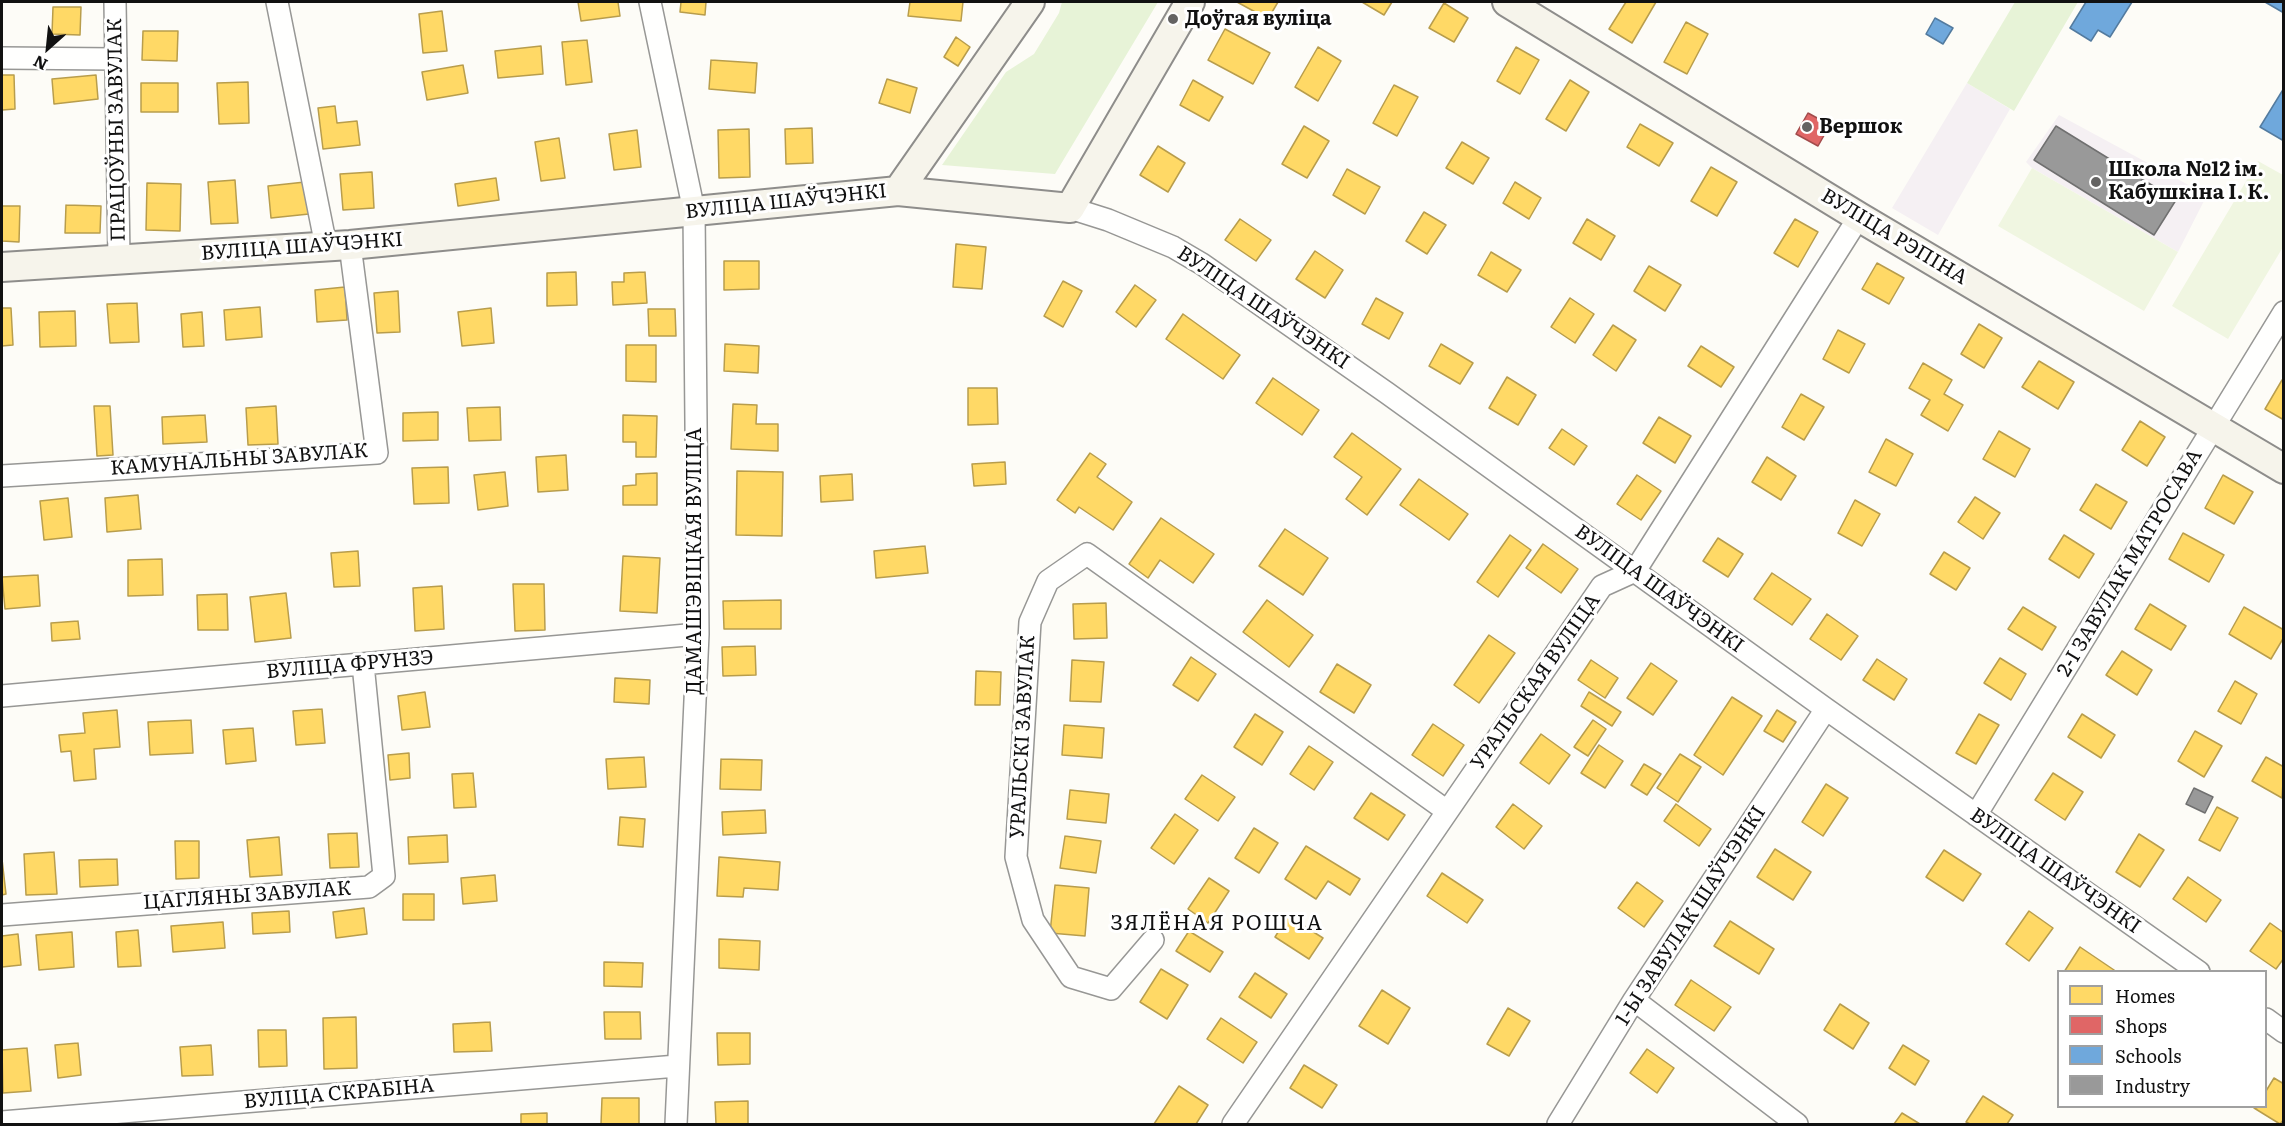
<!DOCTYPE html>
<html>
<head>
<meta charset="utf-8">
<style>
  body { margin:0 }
  #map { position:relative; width:2285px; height:1126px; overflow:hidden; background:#fdfcf7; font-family:Literata,serif }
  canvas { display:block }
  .frame { position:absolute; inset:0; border:3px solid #111; pointer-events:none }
  .legend { position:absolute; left:2057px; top:970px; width:210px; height:138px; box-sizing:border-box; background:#fff; border:2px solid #a0a0a0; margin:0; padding:8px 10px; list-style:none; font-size:18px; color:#111 }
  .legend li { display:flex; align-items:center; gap:12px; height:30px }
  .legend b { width:30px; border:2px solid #a0a0a0 }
  .north { position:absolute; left:18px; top:18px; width:60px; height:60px; -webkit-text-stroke:4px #fff; paint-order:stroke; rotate:207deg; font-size:16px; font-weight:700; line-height:24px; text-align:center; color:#111 }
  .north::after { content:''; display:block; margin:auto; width:21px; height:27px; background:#111; clip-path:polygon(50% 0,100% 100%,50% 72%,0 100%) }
</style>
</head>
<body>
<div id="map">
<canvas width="2285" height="1126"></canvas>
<div class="frame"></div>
<ul class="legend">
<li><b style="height:16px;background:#ffd966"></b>Homes</li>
<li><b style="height:16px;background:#e06666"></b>Shops</li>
<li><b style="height:16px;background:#6fa8dc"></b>Schools</li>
<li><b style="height:16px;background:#999"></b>Industry</li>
</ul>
<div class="north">N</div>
</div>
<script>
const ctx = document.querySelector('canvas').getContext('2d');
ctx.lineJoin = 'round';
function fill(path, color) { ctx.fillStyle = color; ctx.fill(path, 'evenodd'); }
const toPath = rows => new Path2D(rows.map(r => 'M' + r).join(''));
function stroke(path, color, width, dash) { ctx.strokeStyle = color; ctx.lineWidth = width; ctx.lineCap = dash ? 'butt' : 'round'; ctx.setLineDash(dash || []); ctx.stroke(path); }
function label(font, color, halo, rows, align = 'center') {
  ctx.font = font + ' Literata,serif'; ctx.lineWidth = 6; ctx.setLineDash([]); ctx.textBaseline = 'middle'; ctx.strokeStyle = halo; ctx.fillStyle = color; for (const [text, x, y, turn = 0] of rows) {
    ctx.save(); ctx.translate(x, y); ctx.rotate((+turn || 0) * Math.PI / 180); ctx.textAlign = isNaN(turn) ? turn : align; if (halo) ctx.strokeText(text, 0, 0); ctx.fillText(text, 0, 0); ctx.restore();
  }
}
const industrial = toPath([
  [1967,83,2010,109,1938,235,1892,208],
  [2059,115,2207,195,2178,252,2032,168,2026,162]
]);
const green = toPath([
  [1062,2,1158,2,1055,174,942,165,1006,72,1034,54,1059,13],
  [2015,2,2078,2,2014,111,1967,83]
]);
const pitch = toPath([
  [2258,161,2283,175,2283,247,2228,339,2172,306],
  [2032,168,2178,252,2144,311,1998,226]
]);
const homes = toPath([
  [578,2,618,2,620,16,581,21,578,2],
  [681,2,706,2,705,15,680,12,681,2],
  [910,2,963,2,961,21,908,16,910,2],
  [1237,2,1278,2,1268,19,1237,2],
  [1362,2,1392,2,1384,15,1362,2],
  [1626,2,1656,2,1632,43,1609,29,1626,2],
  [1444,3,1468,18,1454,42,1429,28,1444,3],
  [53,7,81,7,80,35,52,34,53,7],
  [442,11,447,51,423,53,419,14,442,11],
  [1686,22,1708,34,1687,74,1664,62,1686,22],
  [1225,29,1270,53,1253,84,1208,60,1225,29],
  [143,31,178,31,177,61,142,60,143,31],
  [956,37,970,47,958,66,944,57,956,37],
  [587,40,592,82,566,85,562,42,587,40],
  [541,46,543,74,498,78,495,51,541,46],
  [1318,47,1341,61,1318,101,1295,87,1318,47],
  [1516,47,1539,60,1520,94,1497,81,1516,47],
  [711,60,757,63,755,93,709,89,711,60],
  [463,65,468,93,427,100,422,72,463,65],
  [2,75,14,75,15,109,2,110,2,75],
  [96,75,98,99,54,104,52,79,96,75],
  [887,79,917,88,910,113,879,103,887,79],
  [1193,80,1223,97,1209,121,1180,105,1193,80],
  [1570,80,1589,92,1566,131,1546,119,1570,80],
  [248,82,249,123,219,124,217,83,248,82],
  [141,83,178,83,178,112,141,112,141,83],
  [1394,85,1418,97,1397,136,1373,123,1394,85],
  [335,106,337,123,357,121,360,145,323,149,318,108,335,106],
  [1640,124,1673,143,1659,166,1627,147,1640,124],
  [1304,126,1329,141,1307,178,1282,164,1304,126],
  [812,128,813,163,786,164,785,129,812,128],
  [749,129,750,177,719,178,718,130,749,129],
  [637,130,641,167,614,170,609,134,637,130],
  [559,138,565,178,541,181,535,142,559,138],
  [1462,142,1489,158,1473,184,1446,168,1462,142],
  [1158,146,1185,163,1168,192,1140,175,1158,146],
  [1711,167,1737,182,1717,216,1691,201,1711,167],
  [1347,169,1380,187,1365,214,1333,195,1347,169],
  [372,172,374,208,343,210,340,174,372,172],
  [496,178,499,200,458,206,455,184,496,178],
  [235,180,238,223,211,224,208,182,235,180],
  [305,182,309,214,271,218,268,186,305,182],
  [1515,182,1541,198,1529,219,1503,203,1515,182],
  [147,183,181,184,180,231,146,230,147,183],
  [66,205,101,206,100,233,65,233,66,205],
  [2,206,20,206,19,242,2,241,2,206],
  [1424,212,1446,225,1427,254,1406,241,1424,212],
  [1240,219,1271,240,1256,261,1225,240,1240,219],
  [1587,219,1615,236,1601,260,1573,243,1587,219],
  [1795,219,1818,232,1798,267,1774,253,1795,219],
  [956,244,986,247,982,289,953,287,956,244],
  [1315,251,1343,270,1325,298,1296,279,1315,251],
  [1491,252,1521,270,1507,292,1478,275,1491,252],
  [724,261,759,261,759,289,724,290,724,261],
  [1877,263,1904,278,1889,304,1862,289,1877,263],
  [1649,266,1681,285,1665,311,1634,291,1649,266],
  [576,272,577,305,547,306,547,273,576,272],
  [645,272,647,303,613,305,612,282,624,282,624,273,645,272],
  [1063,281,1082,291,1063,327,1044,316,1063,281],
  [1135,285,1156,300,1136,327,1116,312,1135,285],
  [345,287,347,320,317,322,315,290,345,287],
  [398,291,400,332,377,333,374,293,398,291],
  [1376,298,1403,313,1389,339,1362,324,1376,298],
  [1570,298,1594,314,1575,343,1551,327,1570,298],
  [137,303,139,342,110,343,107,304,137,303],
  [260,307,262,337,226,340,224,310,260,307],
  [2,308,11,308,13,345,2,346,2,308],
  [491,308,494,343,462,346,458,312,491,308],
  [648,309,675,309,676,336,649,336,648,309],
  [75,311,76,346,40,347,39,312,75,311],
  [202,312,204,346,183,347,181,314,202,312],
  [1183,314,1240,355,1223,379,1166,339,1183,314],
  [1979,324,2002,338,1984,368,1961,354,1979,324],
  [1613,325,1636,340,1616,371,1593,355,1613,325],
  [1838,330,1865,344,1849,373,1823,359,1838,330],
  [725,344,759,346,758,373,724,371,725,344],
  [1441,344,1473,363,1460,384,1429,366,1441,344],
  [626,345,656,345,656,382,626,381,626,345],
  [1701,346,1734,367,1721,387,1688,366,1701,346],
  [2039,361,2074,382,2058,409,2022,387,2039,361],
  [1923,363,1952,380,1944,394,1963,405,1948,431,1921,415,1930,400,1909,388,1923,363],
  [1507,377,1536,395,1518,425,1489,408,1507,377],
  [1273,378,1319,410,1302,435,1256,403,1273,378],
  [2282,380,2284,381,2284,420,2265,409,2282,380],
  [968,388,997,388,998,424,968,425,968,388],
  [1801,394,1824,407,1804,440,1782,427,1801,394],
  [733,404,757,405,756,424,778,424,778,451,731,449,733,404],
  [94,406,110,406,113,455,97,456,94,406],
  [276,406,278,444,248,445,246,408,276,406],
  [500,407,501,440,469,441,467,408,500,407],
  [438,412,438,440,403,441,403,413,438,412],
  [205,415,207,442,163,444,162,417,205,415],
  [623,415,657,416,656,457,636,457,636,442,623,442,623,415],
  [1659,417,1691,436,1675,463,1643,443,1659,417],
  [2140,421,2165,437,2147,466,2122,450,2140,421],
  [1562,429,1587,446,1574,465,1549,448,1562,429],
  [1999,431,2030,449,2015,477,1983,459,1999,431],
  [1352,433,1401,469,1367,515,1346,499,1362,477,1334,457,1352,433],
  [1886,439,1913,454,1896,486,1869,472,1886,439],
  [1090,453,1106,464,1097,477,1132,502,1113,530,1079,507,1075,513,1057,500,1090,453],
  [566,455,568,490,538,492,536,457,566,455],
  [1767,457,1796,476,1781,500,1752,482,1767,457],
  [1005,462,1006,484,974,486,972,464,1005,462],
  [448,467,449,503,414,504,412,468,448,467],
  [737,471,783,472,782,536,736,535,737,471],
  [505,472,508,506,478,510,474,475,505,472],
  [657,473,657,505,623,505,623,486,636,485,636,474,657,473],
  [852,474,853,500,821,502,820,476,852,474],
  [1637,475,1661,491,1641,520,1617,504,1637,475],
  [2223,475,2253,492,2234,524,2205,508,2223,475],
  [1419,479,1468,514,1449,540,1400,505,1419,479],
  [2096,484,2127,502,2111,529,2080,510,2096,484],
  [138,495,141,529,107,532,105,498,138,495],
  [1975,497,2000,513,1983,539,1958,522,1975,497],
  [68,498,72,537,44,540,40,501,68,498],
  [1855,500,1880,514,1862,546,1838,533,1855,500],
  [1161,518,1214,554,1193,583,1160,560,1148,578,1129,564,1161,518],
  [1285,529,1328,558,1303,595,1259,566,1285,529],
  [2183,533,2224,555,2209,582,2169,559,2183,533],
  [1510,535,1531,550,1498,597,1477,582,1510,535],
  [2064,535,2094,554,2079,578,2049,559,2064,535],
  [1718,538,1743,554,1728,577,1703,561,1718,538],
  [1543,544,1578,569,1561,593,1526,568,1543,544],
  [925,546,928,573,876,578,874,551,925,546],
  [358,551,360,586,334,587,331,553,358,551],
  [1944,552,1970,568,1956,590,1930,574,1944,552],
  [623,556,660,558,657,613,620,611,623,556],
  [162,559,163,595,128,596,128,560,162,559],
  [1772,573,1811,599,1792,625,1754,599,1772,573],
  [38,575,40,606,5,609,2,577,38,575],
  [513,584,544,584,545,630,515,631,513,584],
  [442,586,444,629,415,631,413,588,442,586],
  [286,593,291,638,255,642,250,597,286,593],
  [227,594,228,630,198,630,197,595,227,594],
  [781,600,781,629,724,629,723,601,781,600],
  [1267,600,1313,635,1289,667,1243,632,1267,600],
  [1106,603,1107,638,1074,639,1073,604,1106,603],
  [2150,604,2186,626,2171,650,2135,629,2150,604],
  [2023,607,2056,627,2042,650,2008,629,2023,607],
  [2244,607,2284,630,2284,637,2271,659,2229,634,2244,607],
  [1827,614,1858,636,1841,660,1810,639,1827,614],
  [78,621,80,639,52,641,51,623,78,621],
  [1489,635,1515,653,1479,703,1454,685,1489,635],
  [755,646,756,675,723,676,722,647,755,646],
  [2122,651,2152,670,2137,695,2106,675,2122,651],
  [1191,657,1216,674,1198,701,1173,685,1191,657],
  [2000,658,2026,674,2011,700,1984,683,2000,658],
  [1877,659,1907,679,1894,700,1863,680,1877,659],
  [1072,660,1104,662,1101,702,1070,701,1072,660],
  [1591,660,1618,678,1605,698,1578,680,1591,660],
  [1651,663,1677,681,1653,715,1627,698,1651,663],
  [1337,664,1371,685,1354,713,1320,692,1337,664],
  [976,671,1001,672,1000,705,975,705,976,671],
  [615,678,650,680,649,704,614,702,615,678],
  [2235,681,2257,694,2241,724,2218,711,2235,681],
  [425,692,430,727,402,730,398,696,425,692],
  [1589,692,1621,712,1612,726,1581,706,1589,692],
  [1732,697,1762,716,1723,775,1694,755,1732,697],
  [322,709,325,743,296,745,293,711,322,709],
  [117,710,120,747,94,749,96,779,74,781,71,751,61,752,59,735,85,733,83,713,117,710],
  [1777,710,1796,722,1783,742,1764,731,1777,710],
  [1255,714,1283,732,1262,765,1234,747,1255,714],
  [1979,714,1999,725,1976,764,1956,753,1979,714],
  [2082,714,2115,735,2101,758,2068,737,2082,714],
  [191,720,193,753,150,755,148,722,191,720],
  [1593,720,1606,729,1588,756,1574,747,1593,720],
  [1433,724,1464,745,1443,776,1412,755,1433,724],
  [1064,725,1104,728,1102,758,1062,755,1064,725],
  [253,728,256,761,226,764,223,730,253,728],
  [2195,731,2222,746,2204,777,2178,761,2195,731],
  [1541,734,1570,755,1549,784,1520,763,1541,734],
  [1599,745,1623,761,1605,788,1581,773,1599,745],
  [1309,746,1333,762,1314,790,1290,774,1309,746],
  [409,753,410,778,390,780,388,755,409,753],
  [1680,754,1701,767,1678,802,1657,788,1680,754],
  [644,757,646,787,608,789,606,759,644,757],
  [2266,757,2284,767,2282,798,2252,781,2266,757],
  [721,759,762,760,761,790,720,789,721,759],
  [1644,764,1661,774,1647,795,1631,785,1644,764],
  [473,773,476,807,454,808,452,774,473,773],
  [2053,773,2083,792,2065,820,2035,800,2053,773],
  [1202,775,1235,797,1218,821,1185,799,1202,775],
  [1826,784,1848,798,1823,836,1802,822,1826,784],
  [1070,790,1109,794,1106,823,1067,819,1070,790],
  [1371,793,1405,815,1388,840,1354,818,1371,793],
  [1513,804,1542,826,1524,849,1496,827,1513,804],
  [1676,804,1711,829,1699,846,1664,821,1676,804],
  [2217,807,2238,818,2220,851,2199,840,2217,807],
  [765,810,766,833,723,835,722,812,765,810],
  [1175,814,1198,830,1174,864,1151,848,1175,814],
  [620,817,645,819,643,847,618,845,620,817],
  [1254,828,1278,843,1259,873,1235,858,1254,828],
  [357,833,359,867,330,868,328,834,357,833],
  [2139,834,2164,850,2140,887,2116,872,2139,834],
  [447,835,448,862,409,864,408,837,447,835],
  [1065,836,1101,841,1096,873,1060,868,1065,836],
  [279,837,282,875,250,877,247,840,279,837],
  [175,841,199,841,199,878,176,879,175,841],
  [1306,846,1360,879,1350,895,1328,881,1316,899,1285,879,1306,846],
  [1775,849,1811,872,1793,900,1757,877,1775,849],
  [1944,850,1981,874,1963,901,1926,877,1944,850],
  [54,852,57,894,26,895,24,854,54,852],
  [719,857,780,862,778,890,744,888,743,897,717,896,719,857],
  [2,859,6,894,2,895,2,859],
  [117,859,118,885,80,887,79,860,117,859],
  [1442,873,1483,900,1467,923,1427,896,1442,873],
  [495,875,497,901,463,904,461,878,495,875],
  [2188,877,2221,900,2206,922,2173,899,2188,877],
  [1209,878,1229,891,1208,923,1188,909,1209,878],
  [1637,882,1663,901,1644,927,1618,908,1637,882],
  [1055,885,1089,888,1085,936,1050,933,1055,885],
  [403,894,434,894,434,920,403,920,403,894],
  [364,908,367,934,336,938,333,912,364,908],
  [289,911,290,932,253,934,252,913,289,911],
  [2029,911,2053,928,2029,961,2006,944,2029,911],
  [1288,916,1323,938,1309,959,1275,937,1288,916],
  [1730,921,1774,949,1759,974,1714,946,1730,921],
  [223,922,225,948,173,952,171,926,223,922],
  [2270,923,2284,933,2284,958,2276,969,2250,951,2270,923],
  [138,930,141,966,118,967,116,932,138,930],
  [1189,931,1223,952,1210,972,1176,951,1189,931],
  [72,932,74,967,39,970,36,935,72,932],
  [18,934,21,965,2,967,2,936,18,934],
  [719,939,760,941,759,970,719,968,719,939],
  [2080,947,2117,972,2064,972,2080,947],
  [604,962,643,963,642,987,604,986,604,962],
  [1161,969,1188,985,1167,1019,1140,1002,1161,969],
  [1255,973,1287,994,1271,1018,1239,997,1255,973],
  [1691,980,1731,1007,1714,1031,1675,1005,1691,980],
  [1382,990,1410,1008,1388,1044,1359,1026,1382,990],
  [1840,1004,1869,1023,1853,1049,1824,1030,1840,1004],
  [1508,1008,1530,1021,1509,1056,1487,1044,1508,1008],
  [604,1012,640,1012,641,1039,605,1039,604,1012],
  [356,1017,357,1068,324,1069,323,1018,356,1017],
  [1221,1018,1257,1042,1243,1063,1207,1039,1221,1018],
  [490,1022,492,1051,454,1052,453,1024,490,1022],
  [258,1030,286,1030,287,1066,259,1067,258,1030],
  [717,1033,750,1033,750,1064,718,1065,717,1033],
  [78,1043,81,1075,58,1078,55,1045,78,1043],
  [211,1045,213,1075,182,1076,180,1047,211,1045],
  [1903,1045,1929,1061,1915,1085,1889,1068,1903,1045],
  [27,1048,31,1091,3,1093,2,1050,27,1048],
  [1647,1049,1674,1068,1657,1093,1630,1073,1647,1049],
  [1304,1065,1337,1085,1322,1108,1290,1088,1304,1065],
  [2274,1078,2284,1084,2284,1119,2280,1124,2254,1108,2266,1106,2266,1091,2274,1078],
  [1179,1086,1208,1105,1196,1124,1154,1124,1179,1086],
  [1983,1096,2013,1115,2007,1124,1970,1124,1966,1122,1983,1096],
  [602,1098,639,1098,639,1124,601,1124,602,1098],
  [748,1101,748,1124,716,1124,715,1102,748,1101],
  [547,1113,547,1124,521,1124,521,1114,547,1113],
  [1902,1113,1920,1124,1894,1124,1902,1113]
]);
const shops = toPath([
  [1808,113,1830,125,1818,146,1796,134,1808,113]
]);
const schools = toPath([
  [2086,2,2132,2,2110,37,2098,30,2091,41,2070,28,2086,2],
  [2265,2,2284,2,2284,13,2265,2],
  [1935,18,1953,28,1943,44,1926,34,1935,18],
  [2284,88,2284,141,2260,127,2284,88]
]);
const industry = toPath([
  [2056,126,2176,200,2154,235,2034,160,2056,126],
  [2194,788,2213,797,2205,813,2186,804,2194,788]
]);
const street = toPath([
  [115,2,119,259],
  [277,2,326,246],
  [650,2,694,211,698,634,676,1124],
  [2,58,116,59],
  [1070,208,1108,220,1173,247,1202,264,1387,393,1826,709,2199,972],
  [2,476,377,453,350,245],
  [2,696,698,634],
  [1976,815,2284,312],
  [2,915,369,887,384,876,363,664],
  [1153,940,1111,989,1071,977,1033,920,1016,857,1030,622,1048,581,1087,554,1447,811],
  [1634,1000,1797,1124],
  [2266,1019,2284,1032],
  [2,1122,677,1066],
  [1233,1124,1602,586,1635,571,1859,217],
  [1558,1124,1634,1000,1826,709]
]);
const secondary = toPath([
  [1507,2,1859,217,2284,469],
  [898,191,1030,2],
  [2,267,350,245,898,191,1070,208,1190,2]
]);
const markers = [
  [1173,19,6,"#646362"],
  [1807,127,6,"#646362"],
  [2096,182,6,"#646362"]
];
const poiNames = [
  ["Доўгая вуліца",1185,19],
  ["Вершок",1819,127],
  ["Школа №12 ім.",2108,170],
  ["Кабушкіна І. К.",2108,193]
];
const streetNames = [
  ["ПРАЦОЎНЫ ЗАВУЛАК",117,130,-91],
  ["ВУЛІЦА ШАЎЧЭНКІ",786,202,-6],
  ["ВУЛІЦА РЭПІНА",1894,237,31],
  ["ВУЛІЦА ШАЎЧЭНКІ",302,247,-4],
  ["ВУЛІЦА ШАЎЧЭНКІ",1263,308,34],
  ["КАМУНАЛЬНЫ ЗАВУЛАК",239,460,-4],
  ["ДАМАШЭВІЦКАЯ ВУЛІЦА",695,561,-90],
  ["2-І ЗАВУЛАК МАТРОСАВА",2130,563,-59],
  ["ВУЛІЦА ШАЎЧЭНКІ",1659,589,36],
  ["ВУЛІЦА ФРУНЗЭ",350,665,-5],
  ["УРАЛЬСКАЯ ВУЛІЦА",1536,682,-55],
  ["УРАЛЬСКІ ЗАВУЛАК",1023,737,-87],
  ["ВУЛІЦА ШАЎЧЭНКІ",2055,871,35],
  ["ЦАГЛЯНЫ ЗАВУЛАК",247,896,-4],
  ["1-Ы ЗАВУЛАК ШАЎЧЭНКІ",1691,916,-57],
  ["ВУЛІЦА СКРАБІНА",339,1094,-5]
];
const neighbourhoodNames = [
  ["ЗЯЛЁНАЯ РОШЧА",1217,924]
];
fill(industrial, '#f5f0f3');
fill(green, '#e7f3d7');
fill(pitch, '#f0f6e1');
fill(homes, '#ffd966');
stroke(homes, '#b89d4c', 1.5);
fill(shops, '#e06666');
stroke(shops, '#a24c4c', 1.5);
fill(schools, '#6fa8dc');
stroke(schools, '#537b9f', 1.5);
fill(industry, '#999');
stroke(industry, '#707070', 1.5);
stroke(street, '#979795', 24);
stroke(secondary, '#8e8d8b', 32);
stroke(street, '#fffffe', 21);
stroke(secondary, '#f6f4eb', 28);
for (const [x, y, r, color] of markers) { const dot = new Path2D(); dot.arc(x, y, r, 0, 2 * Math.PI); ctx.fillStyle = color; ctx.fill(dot); stroke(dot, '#fff', 2); }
label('bold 20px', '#111', '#fff', poiNames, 'left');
label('20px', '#111', '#fff', streetNames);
ctx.letterSpacing = '1.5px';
label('21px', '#111', '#fff', neighbourhoodNames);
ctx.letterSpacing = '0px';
</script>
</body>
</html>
